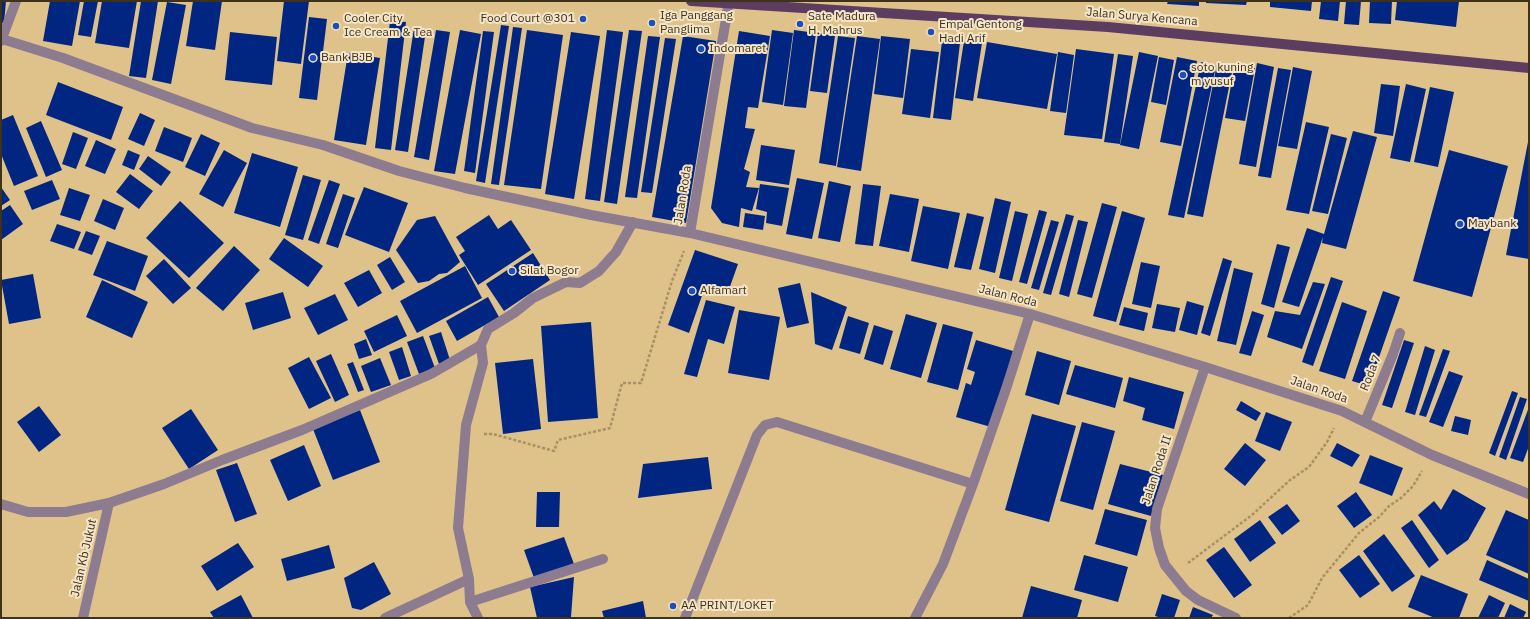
<!DOCTYPE html>
<html>
<head>
<meta charset="utf-8">
<style>
  body { margin:0 }
  #map { position:relative; width:1530px; height:619px; overflow:hidden; background:#dfc28a; font-family:"IBM Plex Sans",sans-serif }
  canvas { display:block }
  .frame { position:absolute; inset:0; border:2px solid #3e321b; pointer-events:none }
</style>
</head>
<body>
<div id="map">
<canvas width="1530" height="619"></canvas>
<div class="frame"></div>
</div>
<script>
const ctx = document.querySelector('canvas').getContext('2d');
ctx.lineJoin = 'round';
function fill(path, color) { ctx.fillStyle = color; ctx.fill(path, 'evenodd'); }
const toPath = rows => new Path2D(rows.map(r => 'M' + r).join(''));
function stroke(path, color, width, dash) { ctx.strokeStyle = color; ctx.lineWidth = width; ctx.lineCap = dash ? 'butt' : 'round'; ctx.setLineDash(dash || []); ctx.stroke(path); }
function label(font, color, halo, rows, align = 'center') {
  ctx.font = font + ' "IBM Plex Sans",sans-serif'; ctx.lineWidth = 4; ctx.setLineDash([]); ctx.textBaseline = 'middle'; ctx.strokeStyle = halo; ctx.fillStyle = color; for (const [text, x, y, turn = 0] of rows) {
    ctx.save(); ctx.translate(x, y); ctx.rotate((+turn || 0) * Math.PI / 180); ctx.textAlign = isNaN(turn) ? turn : align; if (halo) ctx.strokeText(text, 0, 0); ctx.fillText(text, 0, 0); ctx.restore();
  }
}
const building = toPath([
  [1,1,6,1,4,23,1,23],
  [50,1,80,1,72,46,43,41],
  [84,1,98,1,91,37,78,35],
  [102,1,137,1,129,48,95,43],
  [141,1,158,1,146,78,129,76],
  [193,1,222,1,215,50,186,46],
  [284,1,309,1,301,64,277,61],
  [1168,1,1199,1,1199,6,1167,4],
  [1206,1,1247,1,1246,5,1206,3],
  [1270,1,1312,1,1311,11,1270,7],
  [1321,1,1340,1,1338,21,1319,19],
  [1346,1,1361,1,1359,25,1344,24],
  [1370,1,1392,1,1391,24,1369,23],
  [1397,1,1459,1,1456,27,1395,20],
  [167,2,186,5,171,84,152,80],
  [309,17,327,19,317,100,299,98],
  [390,21,406,22,391,150,375,148],
  [501,25,509,26,485,183,476,181],
  [513,27,522,28,499,185,491,184],
  [414,28,426,30,408,152,395,150],
  [436,30,450,32,429,160,414,157],
  [460,30,481,34,455,174,434,171],
  [527,30,563,35,541,189,504,185],
  [607,30,623,32,600,201,585,199],
  [629,30,642,31,617,204,604,202],
  [772,30,793,33,783,105,762,102],
  [794,30,816,33,806,108,784,106],
  [483,31,494,32,475,173,464,171],
  [739,31,770,36,758,108,748,107,745,128,755,129,744,169,750,172,746,187,759,188,752,211,741,208,739,227,722,223,711,208],
  [230,32,277,37,272,85,225,80],
  [571,32,600,36,574,199,545,194],
  [818,33,835,36,827,93,810,91],
  [648,36,660,37,637,198,625,197],
  [683,36,716,41,686,223,652,217],
  [838,36,855,38,836,166,819,163],
  [857,36,880,39,861,171,837,167],
  [881,36,910,39,903,98,874,94],
  [665,38,676,39,652,193,641,192],
  [942,41,960,43,951,120,933,118],
  [964,41,982,43,973,101,955,98],
  [987,42,1057,54,1047,109,977,98],
  [911,49,939,52,930,118,902,114],
  [1076,49,1114,54,1102,139,1064,135],
  [1058,52,1074,55,1066,113,1050,111],
  [1139,52,1158,56,1139,149,1120,145],
  [348,53,380,58,366,145,334,140],
  [1118,54,1133,56,1120,144,1104,142],
  [1159,57,1174,60,1166,105,1151,102],
  [1177,57,1197,61,1181,146,1160,142],
  [1201,62,1216,66,1184,218,1168,215],
  [1257,63,1274,67,1256,167,1239,164],
  [1217,64,1233,67,1203,217,1187,214],
  [1235,64,1255,68,1245,121,1225,118],
  [1293,67,1312,71,1297,149,1278,146],
  [1278,68,1291,70,1271,178,1258,176],
  [58,82,123,107,111,140,46,115],
  [1381,84,1400,86,1393,136,1374,133],
  [1406,84,1426,89,1410,162,1390,158],
  [1430,87,1454,92,1438,167,1414,162],
  [140,113,155,120,144,146,128,139],
  [13,115,38,176,14,186,1,154,1,120],
  [41,121,62,170,46,177,26,128],
  [1306,122,1329,127,1309,214,1286,210],
  [164,127,192,138,183,162,155,151],
  [1353,131,1377,137,1346,249,1322,243,1323,237,1299,307,1282,302,1307,228,1324,234],
  [73,132,88,138,76,169,62,164],
  [201,134,220,143,205,176,185,167],
  [1331,134,1347,138,1328,214,1312,211],
  [96,140,116,149,105,174,85,166],
  [1528,142,1529,142,1529,259,1506,255],
  [761,145,795,150,789,185,756,180],
  [128,150,140,155,134,170,122,165],
  [224,150,247,163,223,207,199,194],
  [1449,150,1508,166,1472,297,1413,281],
  [252,153,298,167,280,227,234,213],
  [148,156,171,172,161,186,139,169],
  [130,174,153,191,139,209,116,192],
  [303,175,321,180,303,240,285,235],
  [797,178,824,183,812,239,786,234],
  [52,180,60,199,32,210,24,191],
  [329,180,340,184,319,244,308,240],
  [829,181,851,186,840,242,818,238],
  [760,184,789,188,782,226,766,223,767,212,756,209],
  [863,184,881,186,873,246,855,244],
  [1,187,10,200,1,206],
  [364,187,408,203,389,252,345,235],
  [69,188,90,195,80,221,60,215],
  [343,194,355,198,338,248,326,244],
  [890,194,919,199,909,252,879,246],
  [995,198,1011,202,995,273,979,269],
  [103,199,124,208,115,230,94,221],
  [180,201,224,243,189,278,146,238],
  [1102,203,1117,207,1092,298,1077,294],
  [10,205,23,224,1,240,1,211],
  [923,206,960,213,948,269,911,261],
  [1039,210,1047,212,1027,284,1019,282],
  [1015,211,1028,214,1012,281,999,278],
  [1122,211,1145,218,1116,322,1093,316],
  [745,213,765,216,763,230,743,227],
  [967,213,984,217,971,270,954,267],
  [1066,214,1074,216,1051,295,1043,293],
  [489,215,498,229,511,220,531,250,478,285,459,255,465,251,456,237],
  [435,216,460,262,447,273,439,274,429,281,418,283,396,250,417,220],
  [1051,220,1059,222,1039,290,1031,288],
  [1078,220,1088,222,1069,297,1059,294],
  [57,224,81,232,74,249,50,241],
  [86,231,100,236,92,255,78,250],
  [284,238,323,266,308,287,269,259],
  [107,241,148,256,135,291,93,275],
  [1277,244,1290,247,1274,308,1261,304],
  [234,246,260,270,223,311,196,288],
  [695,250,738,264,727,295,705,287,689,333,668,325],
  [533,253,550,280,504,311,486,284],
  [390,257,405,282,392,290,377,265],
  [1223,258,1232,261,1210,336,1201,333],
  [164,259,191,288,173,304,146,276],
  [1141,262,1160,266,1151,308,1132,304],
  [465,266,482,298,417,333,400,301],
  [1234,268,1253,273,1236,345,1217,341],
  [369,270,382,293,358,307,344,283],
  [33,274,41,318,9,324,1,280],
  [1331,277,1343,281,1313,366,1302,362],
  [102,280,148,302,132,338,86,317],
  [1313,282,1325,284,1302,349,1267,337,1275,311,1300,315],
  [800,283,809,323,787,328,778,288],
  [1383,291,1400,297,1369,386,1352,381],
  [283,292,291,318,253,330,245,303],
  [811,292,847,307,832,350,815,344],
  [335,294,348,320,318,335,304,308],
  [488,297,499,317,457,341,446,321],
  [706,300,735,307,724,344,708,339,697,377,684,374],
  [1187,301,1204,306,1197,335,1179,330],
  [1342,302,1367,311,1345,379,1319,371],
  [1157,304,1180,308,1175,332,1152,328],
  [1124,307,1148,313,1144,331,1119,325],
  [739,310,780,317,769,380,728,373],
  [1252,311,1264,315,1251,356,1239,353],
  [906,314,937,323,921,378,890,369],
  [397,315,407,336,374,352,364,331],
  [848,316,869,323,860,354,839,348],
  [591,322,598,418,548,422,541,326],
  [943,324,973,332,958,390,927,382],
  [874,325,893,331,883,365,864,359],
  [441,332,450,360,439,364,429,336],
  [423,336,435,368,419,374,407,342],
  [366,339,372,355,359,359,354,344],
  [976,340,1013,351,991,427,956,417,966,383,971,385,975,372,967,369],
  [1404,340,1414,343,1392,408,1382,405],
  [1425,346,1435,350,1415,415,1405,412],
  [402,347,411,376,399,380,389,352],
  [1443,349,1450,351,1426,417,1419,415],
  [1037,351,1071,361,1059,405,1025,395],
  [331,354,349,395,335,402,316,361],
  [309,357,331,398,309,409,288,368],
  [380,358,391,385,371,392,361,366],
  [533,359,541,429,503,434,495,363],
  [353,362,364,390,358,392,347,364],
  [1075,365,1123,378,1115,408,1066,394],
  [1449,371,1463,376,1443,427,1429,422],
  [1129,377,1184,392,1174,429,1142,420,1145,408,1123,401],
  [1512,391,1518,393,1495,456,1489,453],
  [1520,397,1527,399,1506,460,1499,457],
  [1241,401,1261,413,1256,421,1236,410],
  [39,406,61,435,39,452,17,422],
  [1529,407,1529,446,1523,462,1510,458],
  [191,409,218,450,189,469,162,428],
  [360,410,380,462,333,480,313,429],
  [1266,412,1292,422,1280,451,1255,441],
  [1032,414,1076,426,1049,522,1005,510],
  [1455,416,1471,420,1468,435,1451,431],
  [1082,422,1115,431,1093,510,1060,501],
  [1245,443,1266,460,1245,486,1224,469],
  [1337,443,1360,455,1352,467,1330,456],
  [304,445,321,486,288,501,270,460],
  [1370,455,1403,468,1392,496,1359,483],
  [708,457,712,489,638,498,643,464],
  [237,463,257,514,235,522,216,470],
  [1120,464,1163,475,1151,516,1108,504],
  [1453,489,1486,508,1468,540,1447,555,1418,515,1434,501,1441,510],
  [537,492,560,492,559,527,536,527],
  [1356,492,1372,515,1354,528,1337,506],
  [1287,504,1300,521,1282,535,1268,517],
  [1105,509,1147,520,1137,556,1095,544],
  [1506,510,1529,520,1529,574,1486,555],
  [1260,520,1276,543,1250,562,1234,539],
  [1412,520,1439,560,1429,568,1401,528],
  [1384,534,1415,576,1392,592,1363,551],
  [564,537,574,564,534,578,524,550],
  [238,543,254,567,217,591,201,566],
  [329,545,335,568,287,581,281,559],
  [1224,547,1252,585,1234,598,1206,560],
  [1084,555,1128,567,1118,602,1074,590],
  [1359,555,1380,584,1360,598,1339,570],
  [1487,560,1529,579,1529,601,1479,580],
  [374,562,391,594,361,610,352,608,344,578],
  [1421,575,1468,594,1459,618,1435,618,1408,607],
  [574,577,571,617,537,618,530,587],
  [1031,586,1082,600,1077,618,1022,618],
  [1162,594,1180,600,1174,618,1162,618,1155,616],
  [241,595,253,618,214,618,210,612],
  [1489,595,1505,603,1498,618,1478,618],
  [643,601,646,618,604,618,602,611],
  [1510,604,1526,612,1523,618,1504,618],
  [1193,607,1213,615,1211,618,1189,618]
]);
const path = toPath([
  [484,434,493,434,554,451,558,440,610,428,622,383,641,383,672,281,684,251],
  [1188,563,1252,515,1290,480,1309,467,1327,442,1334,428],
  [1289,618,1308,605,1322,578,1359,533,1379,517,1389,506,1401,498,1413,486,1422,471]
]);
const minor = toPath([
  [729,1,690,233,1030,314,1205,367,1342,411,1432,455,1529,494],
  [2,39,63,58,252,128,323,145,399,171,465,188,591,215,690,233],
  [1,41,16,1],
  [1205,367,1157,509,1155,528,1159,548,1165,565,1186,591,1198,600,1236,618],
  [1365,422,1393,354,1400,333],
  [1,504,28,512,66,512,109,503,164,484,222,460,302,430,431,374,481,345,488,329,514,313,533,298,566,282,580,283,599,271,616,252,633,222],
  [470,602,603,559],
  [83,618,109,503],
  [385,618,469,579],
  [478,618,470,602,469,579,458,528,466,425,483,363,481,345],
  [685,618,757,435,765,425,777,422,973,484],
  [915,618,943,564,973,484,1006,389,1030,314]
]);
const major = toPath([
  [691,1,1108,27,1529,68]
]);
const markers = [
  [583,19,4,"#1c4ebb"],
  [652,23,4,"#1c4ebb"],
  [800,24,4,"#1c4ebb"],
  [336,26,4,"#1c4ebb"],
  [931,32,4,"#1c4ebb"],
  [701,49,4,"#1c4ebb"],
  [313,58,4,"#1c4ebb"],
  [1183,75,4,"#1c4ebb"],
  [1460,224,4,"#1c4ebb"],
  [512,271,4,"#1c4ebb"],
  [692,291,4,"#1c4ebb"],
  [673,606,4,"#1c4ebb"]
];
const poiNames = [
  ["Iga Panggang",660,16],
  ["Panglima",660,30],
  ["Sate Madura",808,17],
  ["H. Mahrus",808,31],
  ["Cooler City",344,19],
  ["Ice Cream & Tea",344,33],
  ["Food Court @301",575,19,"right"],
  ["Empal Gentong",939,25],
  ["Hadi Arif",939,39],
  ["Indomaret",709,49],
  ["Bank BJB",321,58],
  ["soto kuning",1191,68],
  ["m yusuf",1191,82],
  ["Maybank",1468,224],
  ["Silat Bogor",520,271],
  ["Alfamart",700,291],
  ["AA PRINT/LOKET",681,606]
];
const streetNames = [
  ["Jalan Surya Kencana",1142,17,5],
  ["Jalan Roda",683,195,-81],
  ["Jalan Roda",1008,296,14],
  ["Roda 7",1371,373,-68],
  ["Jalan Roda",1319,390,19],
  ["Jalan Roda II",1157,470,-72],
  ["Jalan Kb Jukut",84,558,-77]
];
fill(building, '#012681');
stroke(path, '#a89164', 2.5, [3, 2]);
stroke(minor, '#8d7b8f', 10);
stroke(major, '#5c3d60', 10);
for (const [x, y, r, color] of markers) { const dot = new Path2D(); dot.arc(x, y, r, 0, 2 * Math.PI); ctx.fillStyle = color; ctx.fill(dot); stroke(dot, '#f4e5c9', 1.5); }
label('12px', '#3e321b', '#f4e5c9', poiNames, 'left');
label('12px', '#3e321b', '#f4e5c9', streetNames);
</script>
</body>
</html>
